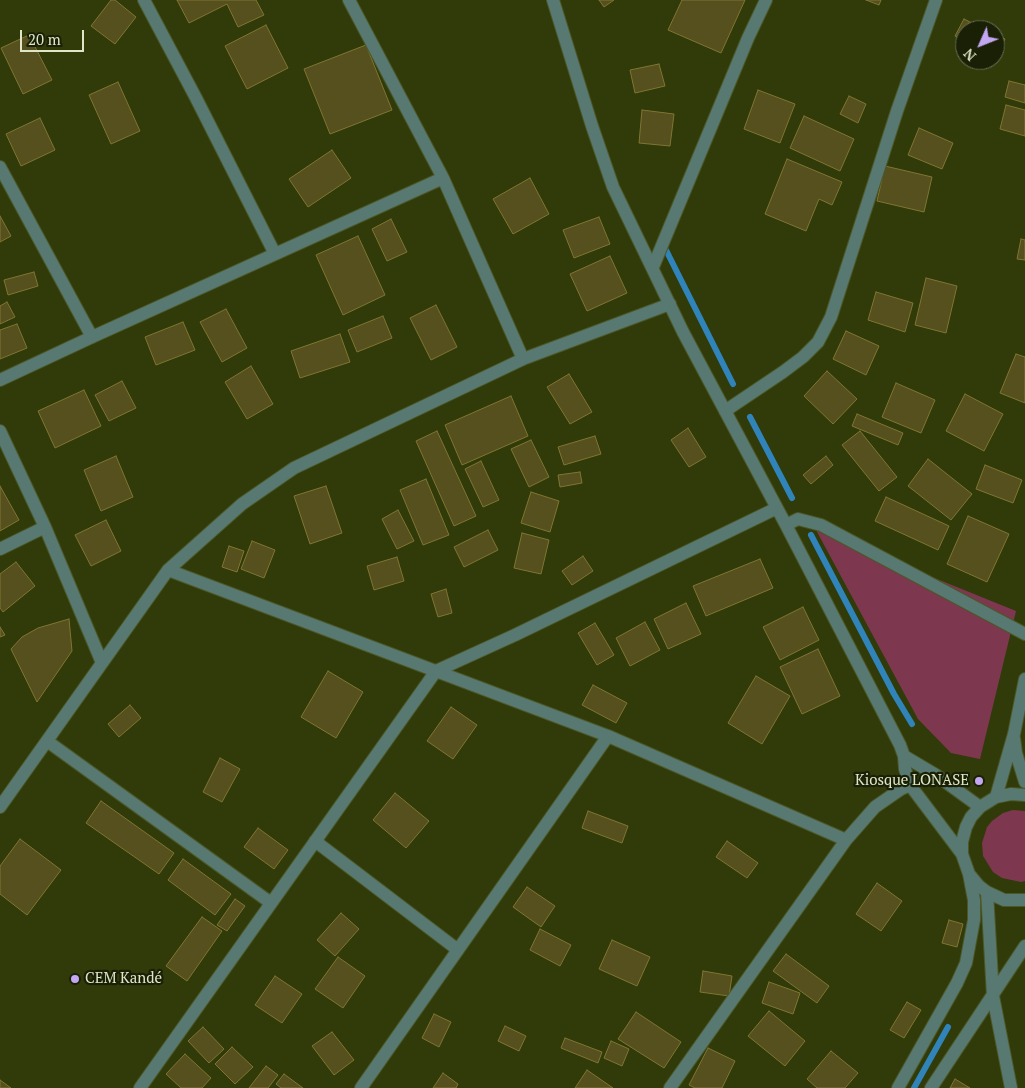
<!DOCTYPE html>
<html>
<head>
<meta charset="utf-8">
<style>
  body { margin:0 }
  #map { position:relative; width:1025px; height:1088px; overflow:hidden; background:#303b09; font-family:"PT Serif",serif }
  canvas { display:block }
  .north { position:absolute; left:955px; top:20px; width:50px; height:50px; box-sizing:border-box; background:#1a2006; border:1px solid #687053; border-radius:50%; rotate:226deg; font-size:14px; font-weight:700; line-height:20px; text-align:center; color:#dde7c6 }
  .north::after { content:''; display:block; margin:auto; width:18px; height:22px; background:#c3a7f2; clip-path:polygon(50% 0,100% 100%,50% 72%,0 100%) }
  .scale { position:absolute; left:20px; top:30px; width:64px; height:22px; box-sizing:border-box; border:2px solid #dde7c6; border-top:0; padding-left:6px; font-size:15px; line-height:18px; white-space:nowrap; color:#dde7c6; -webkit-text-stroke:4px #1a2006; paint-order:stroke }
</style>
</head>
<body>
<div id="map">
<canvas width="1025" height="1088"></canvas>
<div class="north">N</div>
<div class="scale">20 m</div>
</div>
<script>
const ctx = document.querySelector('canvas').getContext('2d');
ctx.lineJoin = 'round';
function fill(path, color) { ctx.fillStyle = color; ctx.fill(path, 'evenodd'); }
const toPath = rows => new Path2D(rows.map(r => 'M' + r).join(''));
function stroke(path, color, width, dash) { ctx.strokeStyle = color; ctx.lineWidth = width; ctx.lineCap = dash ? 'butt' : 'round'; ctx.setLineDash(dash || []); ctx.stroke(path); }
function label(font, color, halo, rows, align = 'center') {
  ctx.font = font + ' "PT Serif",serif'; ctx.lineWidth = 4.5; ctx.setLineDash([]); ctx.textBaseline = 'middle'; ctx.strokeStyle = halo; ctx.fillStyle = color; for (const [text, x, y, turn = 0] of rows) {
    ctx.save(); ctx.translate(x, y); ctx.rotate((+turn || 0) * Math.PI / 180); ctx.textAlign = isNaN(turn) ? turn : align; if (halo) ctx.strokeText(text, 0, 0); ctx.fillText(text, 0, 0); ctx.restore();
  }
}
const green = toPath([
  [816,530,1016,611,980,759,951,753,918,719],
  [1013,810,1025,811,1025,881,1021,882,1002,878,993,872,983,856,982,843,987,827,992,821,1003,813]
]);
const stream = toPath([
  [666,250,733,384],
  [750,417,792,498],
  [811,535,894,694,912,724],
  [914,1088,948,1027]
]);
const building = toPath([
  [111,0,115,0,136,17,115,44,91,26,111,0],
  [177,0,256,0,264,15,238,27,227,4,189,23,177,0],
  [599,0,614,0,604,7,599,0],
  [682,0,745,0,721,53,668,30,682,0],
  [866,0,881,0,879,5,866,0],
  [964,19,986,30,965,30,965,41,955,36,964,19],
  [266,25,288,68,247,89,225,46,266,25],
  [995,34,1005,39,996,56,995,56,995,34],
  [29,35,52,80,23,94,1,48,29,35],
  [366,45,392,110,330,134,304,69,366,45],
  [659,64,665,86,635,93,630,70,659,64],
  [1009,81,1025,85,1025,103,1005,97,1009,81],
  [118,82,140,131,111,144,89,95,118,82],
  [758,90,795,104,780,143,744,129,758,90],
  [849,96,866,104,858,123,840,114,849,96],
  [1006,105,1025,110,1025,136,1000,129,1006,105],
  [642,110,674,114,670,146,639,143,642,110],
  [804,116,854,139,840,171,790,148,804,116],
  [40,118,55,150,21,166,6,134,40,118],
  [919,128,953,143,942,169,908,155,919,128],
  [332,150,351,178,308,207,289,179,332,150],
  [787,159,842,182,832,205,819,199,806,231,765,214,787,159],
  [885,166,932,177,924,212,877,201,885,166],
  [530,178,549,214,513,234,493,199,530,178],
  [0,216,11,236,0,242,0,216],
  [599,217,610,244,574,258,563,230,599,217],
  [391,219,407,252,387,261,372,229,391,219],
  [358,236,385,295,343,315,316,255,358,236],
  [1021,239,1025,240,1025,260,1017,259,1021,239],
  [610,256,627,293,587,311,570,274,610,256],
  [34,272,38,286,8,295,4,280,34,272],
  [926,278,957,286,946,333,915,325,926,278],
  [876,292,913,303,905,332,868,320,876,292],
  [7,302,15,317,0,324,0,306,7,302],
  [436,305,457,347,431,360,410,318,436,305],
  [226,309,247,348,222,362,200,322,226,309],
  [383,316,392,338,357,352,348,330,383,316],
  [183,322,195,350,156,365,145,337,183,322],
  [17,324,27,348,0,359,0,330,17,324],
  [846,331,879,346,866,375,833,359,846,331],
  [340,334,350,362,300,378,291,351,340,334],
  [1016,354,1025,357,1025,403,1000,393,1016,354],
  [251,366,273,404,247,419,225,382,251,366],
  [827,371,857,399,833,424,804,396,827,371],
  [569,374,592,412,570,424,547,387,569,374],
  [122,381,136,408,109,421,95,395,122,381],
  [896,383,935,400,921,433,882,417,896,383],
  [84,390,101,426,55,448,38,411,84,390],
  [965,394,1003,414,984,451,946,431,965,394],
  [511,396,528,436,462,465,445,425,511,396],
  [857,414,903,433,898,445,852,426,857,414],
  [688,428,706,457,689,467,671,440,688,428],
  [437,431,476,516,454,526,416,441,437,431],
  [860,431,897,477,879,491,842,445,860,431],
  [595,436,601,454,564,465,558,447,595,436],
  [531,440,549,477,529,487,511,449,531,440],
  [116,456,133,497,101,511,84,470,116,456],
  [826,456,833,465,811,484,803,475,826,456],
  [928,459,972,494,951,520,908,486,928,459],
  [481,461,499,500,483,507,465,469,481,461],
  [985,465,1022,480,1013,503,976,489,985,465],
  [580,472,582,483,560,487,558,475,580,472],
  [426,479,449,535,423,545,400,490,426,479],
  [0,486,19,520,0,531,0,486],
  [326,486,342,533,310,544,294,496,326,486],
  [531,492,559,501,550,532,521,523,531,492],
  [886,497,949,526,938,550,875,521,886,497],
  [398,510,414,541,397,549,382,519,398,510],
  [968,516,1009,534,987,582,947,564,968,516],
  [106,520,121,551,91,566,75,535,106,520],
  [488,530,498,550,464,567,454,547,488,530],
  [522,533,549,540,541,574,514,568,522,533],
  [252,541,275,550,264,578,241,569,252,541],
  [229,546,244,551,237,572,222,567,229,546],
  [583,556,593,571,572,585,562,571,583,556],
  [397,557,404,581,374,590,367,566,397,557],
  [760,559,773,588,706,616,693,586,760,559],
  [16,562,35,586,3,612,0,608,0,574,16,562],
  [446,589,452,613,438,617,431,594,446,589],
  [686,603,701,634,668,649,654,619,686,603],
  [803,607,819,640,780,660,763,627,803,607],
  [69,619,72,651,37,702,11,649,22,637,38,628,69,619],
  [645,622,660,650,630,666,616,638,645,622],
  [595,623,614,655,597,665,578,633,595,623],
  [0,627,5,635,0,637,0,627],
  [818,649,840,696,802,714,780,667,818,649],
  [328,671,363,692,336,738,301,717,328,671],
  [756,676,790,696,762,744,728,723,756,676],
  [593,685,627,703,616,723,582,705,593,685],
  [130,705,141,718,119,737,108,724,130,705],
  [451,707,477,725,453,759,427,741,451,707],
  [220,758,240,769,222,802,203,792,220,758],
  [395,793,429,821,406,848,373,820,395,793],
  [101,801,174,853,159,874,86,823,101,801],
  [588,811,628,826,622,843,582,828,588,811],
  [258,828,288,850,274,869,244,847,258,828],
  [20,839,61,870,27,915,0,894,0,866,20,839],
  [727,841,758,863,747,878,716,857,727,841],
  [183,859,231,894,215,915,168,880,183,859],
  [877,883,902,901,881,931,856,914,877,883],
  [527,887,555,906,541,927,513,907,527,887],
  [235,899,245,906,227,931,217,925,235,899],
  [341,913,359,929,335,956,317,940,341,913],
  [202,917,222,931,187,981,166,966,202,917],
  [949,920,963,924,957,947,942,943,949,920],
  [540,929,571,945,560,966,530,950,540,929],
  [612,940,650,957,637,986,599,969,612,940],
  [786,954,829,986,817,1003,773,971,786,954],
  [338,957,365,976,343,1008,315,989,338,957],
  [703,971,732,976,729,996,700,992,703,971],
  [275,976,302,994,282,1023,255,1005,275,976],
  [769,982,800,993,793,1014,762,1003,769,982],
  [907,1002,921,1010,904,1038,890,1030,907,1002],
  [769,1011,805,1041,785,1066,748,1036,769,1011],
  [636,1012,681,1042,664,1068,618,1039,636,1012],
  [434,1014,451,1022,439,1047,422,1038,434,1014],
  [505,1026,526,1036,519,1051,498,1041,505,1026],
  [203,1027,224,1049,209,1063,188,1041,203,1027],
  [332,1032,354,1060,334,1075,312,1046,332,1032],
  [565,1038,602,1052,598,1063,561,1048,565,1038],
  [611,1041,629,1049,622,1066,604,1058,611,1041],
  [232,1047,253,1067,235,1084,215,1064,232,1047],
  [708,1048,735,1061,722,1088,695,1088,689,1085,708,1048],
  [831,1051,858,1073,845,1088,817,1088,807,1079,831,1051],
  [185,1054,211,1078,202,1088,181,1088,166,1074,185,1054],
  [266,1066,278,1075,268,1088,249,1088,266,1066],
  [587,1070,613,1088,575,1088,587,1070],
  [443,1073,458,1084,456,1088,433,1088,443,1073],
  [284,1074,303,1088,281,1088,276,1084,284,1074],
  [955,1079,970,1088,950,1088,955,1079],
  [0,1080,11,1088,0,1088,0,1080]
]);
const minor = toPath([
  [144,0,196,98,275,254],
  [349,0,443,178,523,359],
  [553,0,592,126,613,187,683,332,786,525,900,745,904,756,905,769,910,785,962,854],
  [0,167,92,337],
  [653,267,748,38,766,0],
  [0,380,92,337,443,178],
  [725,411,783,372,803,357,818,342,831,317,897,111,936,0],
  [0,431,45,527],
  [786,525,798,519,821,525,1025,634],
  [0,549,45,527,102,663],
  [168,570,608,736,846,840],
  [1014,738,1016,753,1025,782],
  [47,741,271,903],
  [904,756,936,775,980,807],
  [1025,795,1011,794,996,797,980,807,971,817,966,827,962,842,962,854,969,874,979,886,987,892,1004,900,1025,900],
  [996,797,1014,734,1025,679],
  [0,807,168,570,242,504,294,468,523,359,670,304],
  [315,841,458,950],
  [987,892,993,996,1011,1088],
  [140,1088,436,671,515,635,777,508],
  [361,1088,608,736],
  [670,1088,846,840,875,807,901,789,910,785],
  [898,1088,957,983,966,963,974,920,974,900,969,874],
  [931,1088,1025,946]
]);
const markers = [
  [979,781,5,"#c3a7f2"],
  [75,979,5,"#c3a7f2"]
];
const poiNames = [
  ["Kiosque LONASE",969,781],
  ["CEM Kandé",85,979,"left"]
];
fill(green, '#7d384f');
stroke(stream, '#3084ba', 6);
fill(building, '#564f1e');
stroke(building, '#807632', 1);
stroke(minor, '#4c5727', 14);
stroke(minor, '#577972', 12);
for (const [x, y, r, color] of markers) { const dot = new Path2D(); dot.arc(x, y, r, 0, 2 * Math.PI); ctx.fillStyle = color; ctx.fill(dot); stroke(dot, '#1a2006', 2); }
label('15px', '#dde7c6', '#1a2006', poiNames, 'right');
</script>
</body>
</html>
